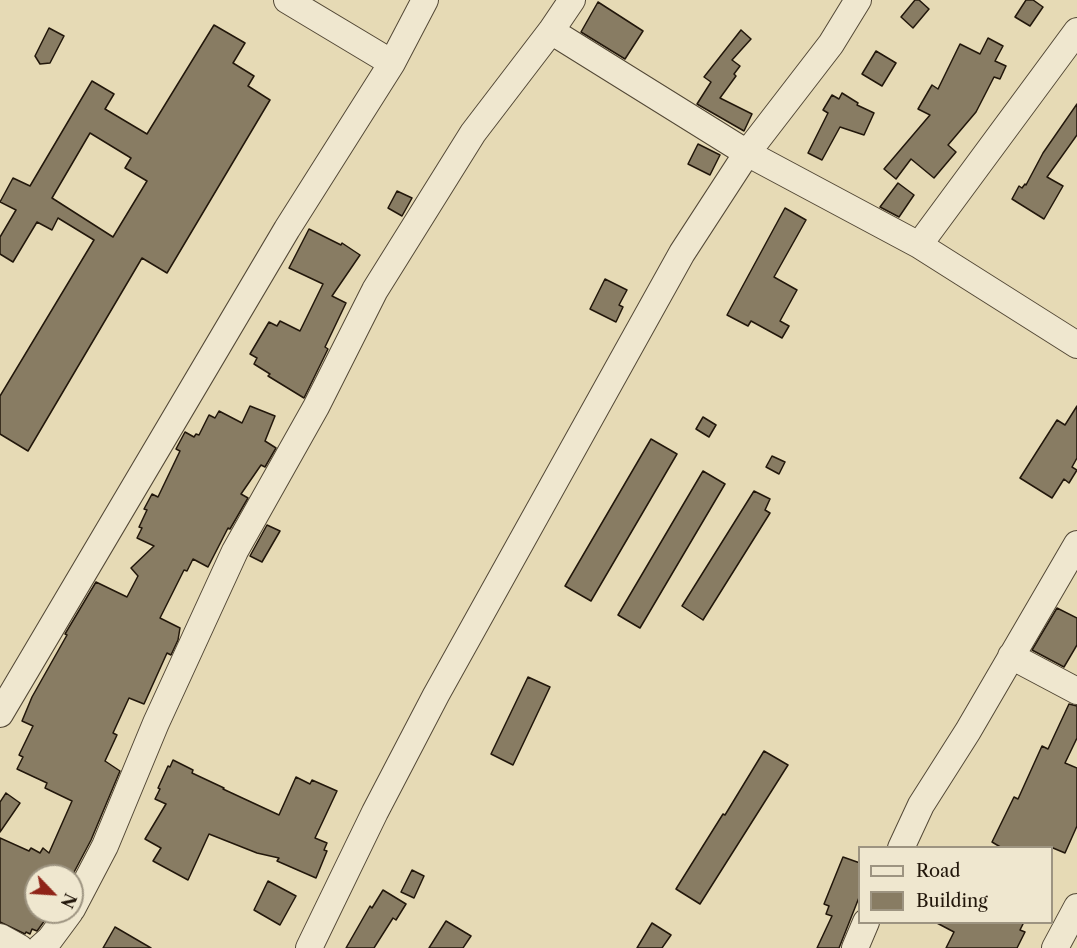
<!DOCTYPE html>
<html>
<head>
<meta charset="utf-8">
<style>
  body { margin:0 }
  #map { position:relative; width:1077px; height:948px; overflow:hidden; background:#e6dab5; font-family:"Libre Caslon Text",serif }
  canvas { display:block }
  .legend { position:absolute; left:858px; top:846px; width:195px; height:78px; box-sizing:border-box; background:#efe7cf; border:2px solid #9d9481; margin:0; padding:8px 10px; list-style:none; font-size:18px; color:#22170b }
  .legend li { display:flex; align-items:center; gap:12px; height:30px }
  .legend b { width:30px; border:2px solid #9d9481 }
  .north { position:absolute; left:24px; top:864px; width:60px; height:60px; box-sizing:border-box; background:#efe7cf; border:2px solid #9d9481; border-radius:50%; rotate:115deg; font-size:16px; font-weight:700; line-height:24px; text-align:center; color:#22170b }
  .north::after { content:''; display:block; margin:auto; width:21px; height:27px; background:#8f2418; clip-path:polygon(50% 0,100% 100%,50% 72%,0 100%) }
</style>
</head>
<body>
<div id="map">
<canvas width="1077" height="948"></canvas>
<ul class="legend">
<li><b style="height:8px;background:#efe7cf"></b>Road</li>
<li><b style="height:16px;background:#887c63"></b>Building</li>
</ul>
<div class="north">N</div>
</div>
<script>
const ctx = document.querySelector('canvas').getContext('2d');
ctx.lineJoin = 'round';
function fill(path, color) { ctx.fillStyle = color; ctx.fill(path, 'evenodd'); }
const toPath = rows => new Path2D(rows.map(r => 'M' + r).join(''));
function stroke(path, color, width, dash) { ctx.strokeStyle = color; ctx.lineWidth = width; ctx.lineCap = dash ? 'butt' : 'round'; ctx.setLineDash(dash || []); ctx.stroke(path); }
const building = toPath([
  [915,0,919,0,929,9,913,28,901,17,915,0],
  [1026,0,1033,0,1043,7,1030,26,1015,17,1026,0],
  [598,2,643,31,625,59,581,32,598,2],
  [214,25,245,43,233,63,254,76,248,86,270,100,167,273,142,258,28,451,0,434,0,396,94,240,58,218,52,230,37,222,13,262,0,254,0,237,16,210,0,202,13,178,30,186,92,81,114,94,105,109,147,134,214,25],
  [90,133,131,158,125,168,147,181,113,237,52,198,90,133],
  [49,28,64,36,50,63,40,64,35,56,49,28],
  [741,30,751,39,732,60,740,66,734,74,736,76,720,98,752,114,744,131,697,104,711,82,704,77,741,30],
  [988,38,1003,46,995,61,1006,66,1000,79,994,77,976,112,948,145,956,152,934,178,911,159,896,179,884,169,930,115,918,109,932,85,938,89,960,44,980,54,988,38],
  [876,51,896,63,882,86,862,74,876,51],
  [842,93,858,103,857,105,874,113,864,135,840,127,822,160,808,153,828,113,823,110,832,95,839,99,842,93],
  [1077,104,1077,135,1047,177,1063,186,1044,219,1012,199,1019,186,1022,188,1025,184,1026,185,1043,153,1077,104],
  [698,144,720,155,710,175,688,164,698,144],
  [898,183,914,195,899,217,880,207,898,183],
  [397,191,412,198,402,216,388,208,397,191],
  [785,208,806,220,774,277,797,290,780,321,789,326,782,338,751,321,748,326,727,315,785,208],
  [309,229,341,245,342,243,360,255,332,296,346,303,325,347,328,349,304,398,268,376,270,374,254,364,257,358,250,354,269,322,277,326,280,321,300,331,323,284,289,268,309,229],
  [605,279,627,290,619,305,623,307,616,322,590,309,605,279],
  [250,406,275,416,265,441,276,448,265,467,261,465,241,494,248,498,230,529,228,528,208,567,193,559,187,571,184,570,160,618,180,628,178,640,171,655,167,653,144,704,129,698,113,733,117,735,105,761,120,771,91,840,72,876,36,876,36,912,51,912,37,931,32,929,30,934,26,932,25,934,0,922,0,838,29,851,31,848,40,853,43,848,49,853,72,801,45,788,47,783,17,769,23,757,19,755,33,726,22,721,32,697,67,635,65,634,96,582,127,597,138,576,131,568,154,546,137,538,142,528,139,527,147,510,144,509,152,494,158,497,180,451,176,449,185,432,194,437,196,434,199,435,209,415,215,418,219,411,242,423,250,406],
  [1077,406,1077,458,1072,467,1077,470,1069,483,1064,479,1052,498,1020,478,1057,420,1065,425,1077,406],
  [703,417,716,425,709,437,696,429,703,417],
  [651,439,677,454,591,601,565,586,651,439],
  [772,456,785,462,779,474,766,467,772,456],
  [703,471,725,484,640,628,618,615,703,471],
  [754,491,770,499,765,510,770,513,703,620,682,606,754,491],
  [267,525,280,531,262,562,250,556,267,525],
  [1057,608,1077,618,1077,645,1064,667,1032,650,1057,608],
  [528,677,550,687,513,765,491,754,528,677],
  [1069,704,1077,706,1077,738,1065,763,1077,768,1077,826,1065,853,1053,848,1002,848,992,842,1014,797,1018,799,1042,746,1048,749,1069,704],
  [764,751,788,765,700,904,676,889,723,814,725,815,764,751],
  [173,760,193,770,192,773,224,788,223,789,279,815,296,777,310,784,312,780,337,791,315,838,327,843,324,850,327,851,316,878,277,861,279,858,257,853,209,834,188,880,153,861,161,848,145,839,166,804,155,799,160,789,158,788,168,766,170,767,173,760],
  [6,793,20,803,0,832,0,802,6,793],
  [843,857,860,863,860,895,839,948,817,948,832,916,826,914,829,906,824,904,843,857],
  [412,870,424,876,414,898,401,892,412,870],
  [268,881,296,896,280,925,254,910,268,881],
  [383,890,406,904,396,920,393,918,374,948,346,948,370,906,372,908,383,890],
  [446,921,471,936,463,948,429,948,446,921],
  [935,922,1024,922,1020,930,1025,932,1017,948,946,948,954,932,935,922],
  [652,923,671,935,662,948,637,948,652,923],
  [115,927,151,948,103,948,115,927]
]);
const minor = toPath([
  [287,0,392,63],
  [551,31,747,153,919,245,1077,345],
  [919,245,1077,31],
  [1011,656,1077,691],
  [0,714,287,229,392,63,425,0],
  [901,848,921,805,968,731,1077,544],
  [72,909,105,846,156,723,235,551,316,407,375,290,473,133,551,31,572,0],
  [0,937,20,948],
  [40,948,50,939,70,912],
  [309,948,375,812,436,695,682,253,747,153,831,44,858,0],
  [855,948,866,922],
  [1055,948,1077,907]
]);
fill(building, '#887c63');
stroke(building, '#22170b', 1.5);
stroke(minor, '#534836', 28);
stroke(minor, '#efe7cf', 26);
</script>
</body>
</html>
